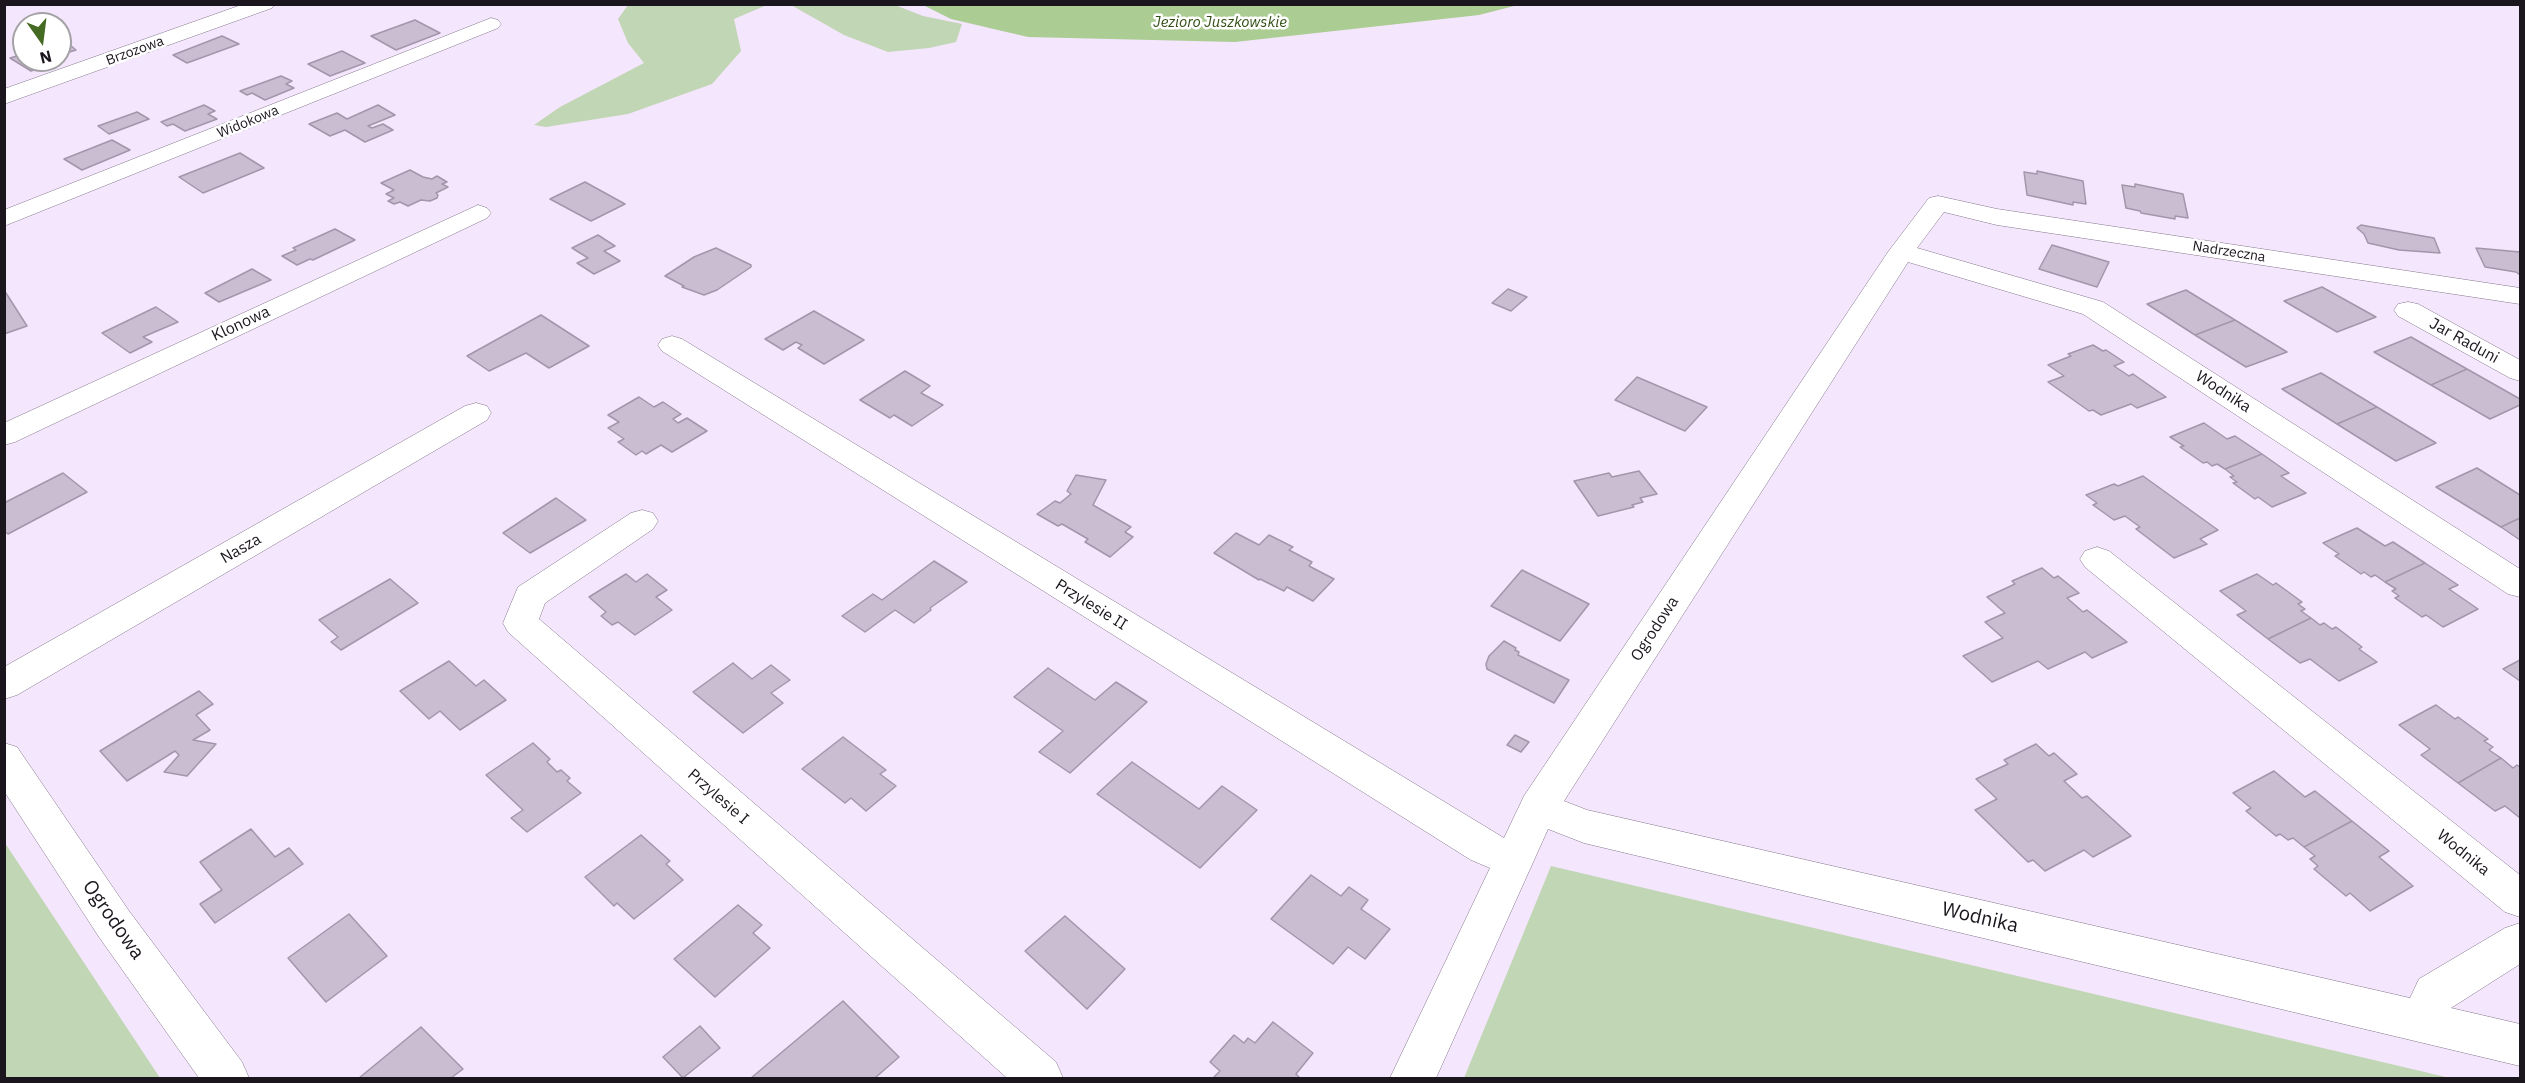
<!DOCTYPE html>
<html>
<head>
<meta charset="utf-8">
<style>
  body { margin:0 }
  #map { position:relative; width:2525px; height:1083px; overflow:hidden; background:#f4e6fc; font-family:"IBM Plex Sans",sans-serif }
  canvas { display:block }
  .frame { position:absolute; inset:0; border:6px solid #1b161d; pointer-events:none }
  .north { position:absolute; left:12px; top:12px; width:60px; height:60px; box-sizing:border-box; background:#fff; border:2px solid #a4a2a5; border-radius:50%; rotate:166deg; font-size:16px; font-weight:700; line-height:24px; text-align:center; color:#1b161d }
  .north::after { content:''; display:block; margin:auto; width:21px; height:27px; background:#456a23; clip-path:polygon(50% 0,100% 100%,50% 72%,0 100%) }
</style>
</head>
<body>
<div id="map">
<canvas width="2525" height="1083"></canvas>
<div class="frame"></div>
<div class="north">N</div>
</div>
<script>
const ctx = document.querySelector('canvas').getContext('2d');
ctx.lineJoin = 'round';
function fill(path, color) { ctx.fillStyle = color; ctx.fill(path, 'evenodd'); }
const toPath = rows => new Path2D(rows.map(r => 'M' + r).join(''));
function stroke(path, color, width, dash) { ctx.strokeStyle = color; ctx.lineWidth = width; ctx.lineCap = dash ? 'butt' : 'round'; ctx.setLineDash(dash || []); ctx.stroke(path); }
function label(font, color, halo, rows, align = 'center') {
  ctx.font = font + ' "IBM Plex Sans",sans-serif'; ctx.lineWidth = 5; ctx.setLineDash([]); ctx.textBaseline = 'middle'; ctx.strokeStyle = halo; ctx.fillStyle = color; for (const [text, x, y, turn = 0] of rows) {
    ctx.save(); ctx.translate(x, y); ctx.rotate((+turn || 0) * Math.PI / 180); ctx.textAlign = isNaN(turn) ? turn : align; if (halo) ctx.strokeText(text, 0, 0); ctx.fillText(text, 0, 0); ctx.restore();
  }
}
const green = toPath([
  [628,5,767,5,734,19,741,51,712,84,628,114,546,127,534,125,560,107,644,63,628,43,618,19],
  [791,5,895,5,923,16,962,24,956,42,929,48,888,52,844,35],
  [4,843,5,843,160,1078,5,1078],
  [1551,866,2450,1078,1464,1078]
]);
const water = toPath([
  [923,5,1518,5,1479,15,1235,42,1028,37,951,19]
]);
const building = toPath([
  [415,20,440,33,396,50,371,36,415,20],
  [222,36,239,44,187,63,173,55,222,36],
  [60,44,69,44,76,50,60,55,60,44],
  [342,51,365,63,330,76,308,64,342,51],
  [24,54,24,60,52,60,55,62,31,71,10,58,24,54],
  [281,76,292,81,286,84,294,88,265,100,252,93,247,95,240,91,281,76],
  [204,105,215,111,208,114,217,119,185,131,173,124,167,126,161,122,204,105],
  [378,105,395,115,368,126,372,128,383,124,393,130,365,142,345,130,330,136,309,124,337,113,347,119,378,105],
  [137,112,149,119,109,134,98,126,137,112],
  [112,140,130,150,82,170,64,159,112,140],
  [240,153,264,168,203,193,179,177,240,153],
  [410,170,423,177,432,179,437,176,447,182,442,184,448,187,436,193,438,195,437,198,430,201,421,200,408,206,400,202,394,204,388,201,394,198,386,194,394,190,381,183,410,170],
  [2037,171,2083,181,2086,204,2073,202,2073,205,2027,195,2024,172,2037,174,2037,171],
  [585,182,625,204,591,221,550,199,585,182],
  [2135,184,2183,194,2188,218,2175,216,2175,219,2141,213,2140,211,2126,208,2122,185,2135,187,2135,184],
  [2361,225,2434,238,2440,253,2399,250,2368,243,2364,234,2357,228,2361,225],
  [335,229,355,240,313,260,310,259,297,265,282,256,296,250,293,248,335,229],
  [598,235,615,246,604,251,620,261,594,274,577,263,588,258,572,248,598,235],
  [2052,245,2109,262,2097,287,2039,269,2052,245],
  [716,248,751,265,751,267,717,290,704,295,682,287,684,286,665,276,694,257,716,248],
  [2476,248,2520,252,2520,275,2516,272,2485,267,2476,248],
  [252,269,271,280,219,302,205,293,252,269],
  [2322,287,2376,317,2337,332,2284,301,2322,287],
  [1508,289,1527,297,1511,311,1492,303,1508,289],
  [2186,290,2235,320,2195,335,2147,304,2186,290],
  [6,293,27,326,4,334,4,294,6,293],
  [156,307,178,322,143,337,152,342,130,353,102,333,156,307],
  [814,311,864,340,824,364,798,348,802,345,796,342,783,350,765,339,814,311],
  [541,315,589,346,549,368,526,353,489,371,467,356,541,315],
  [2235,320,2287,352,2246,367,2195,335,2235,320],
  [2411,337,2467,369,2431,385,2374,352,2411,337],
  [2093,345,2103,351,2106,350,2124,362,2114,366,2129,376,2133,374,2166,397,2137,408,2131,404,2101,415,2093,410,2089,411,2048,382,2064,376,2048,365,2071,356,2068,354,2093,345],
  [2467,369,2520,399,2520,405,2490,419,2431,385,2467,369],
  [905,371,930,386,921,393,943,405,912,426,894,415,890,418,860,400,905,371],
  [2321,373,2377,407,2337,424,2282,389,2321,373],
  [1637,377,1707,407,1685,431,1615,400,1637,377],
  [639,397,654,407,663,402,681,414,673,419,678,423,687,418,707,431,672,452,661,445,646,454,642,451,636,455,618,442,624,439,608,428,619,422,608,415,639,397],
  [2377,407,2436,443,2396,461,2337,424,2377,407],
  [2204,423,2227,439,2235,436,2262,454,2225,469,2217,464,2212,466,2207,462,2203,463,2180,447,2184,446,2170,437,2204,423],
  [2262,454,2289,473,2281,476,2306,493,2272,507,2258,497,2255,499,2233,483,2237,482,2230,477,2234,476,2225,469,2262,454],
  [2477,468,2520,495,2520,518,2501,527,2436,487,2477,468],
  [1639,471,1657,494,1640,498,1643,502,1632,505,1634,507,1598,516,1574,481,1609,473,1612,477,1639,471],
  [63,473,87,492,8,534,4,531,4,503,63,473],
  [1076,475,1106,480,1093,505,1131,527,1125,532,1133,537,1110,557,1085,542,1088,539,1062,524,1058,526,1037,514,1055,501,1060,503,1071,494,1067,491,1076,475],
  [2143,476,2218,530,2200,539,2207,544,2174,558,2136,529,2140,527,2125,516,2114,520,2093,505,2097,503,2086,495,2114,484,2118,486,2143,476],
  [556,498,586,520,530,553,503,533,556,498],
  [2520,518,2520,540,2501,527,2520,518],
  [2357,528,2385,546,2393,542,2425,563,2385,582,2375,575,2371,577,2364,572,2361,574,2335,556,2339,554,2323,543,2357,528],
  [1236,533,1259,545,1269,535,1293,547,1289,550,1312,562,1309,566,1334,579,1313,601,1287,587,1284,591,1260,579,1259,580,1214,553,1236,533],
  [934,561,967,582,930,608,931,610,914,623,895,610,865,632,842,616,873,594,882,600,934,561],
  [2425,563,2458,585,2449,589,2478,609,2443,627,2426,615,2422,617,2395,598,2399,596,2392,591,2396,589,2385,582,2425,563],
  [2042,568,2054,578,2058,576,2079,593,2067,598,2083,612,2087,610,2127,642,2092,658,2085,652,2048,669,2038,661,1992,682,1963,656,2003,638,1985,622,2005,613,1987,597,2015,584,2012,581,2042,568],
  [1522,570,1589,604,1560,641,1491,606,1522,570],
  [626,574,636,582,647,574,667,590,656,597,672,610,635,635,618,622,612,625,601,616,606,612,589,597,626,574],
  [2257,574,2273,585,2276,583,2302,602,2298,604,2305,609,2301,611,2311,618,2268,639,2237,615,2246,611,2220,591,2257,574],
  [390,579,418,603,341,650,331,642,338,637,319,620,390,579],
  [2311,618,2320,625,2324,623,2332,629,2336,627,2362,647,2359,649,2377,662,2339,681,2310,659,2300,663,2268,639,2311,618],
  [1504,641,1516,648,1515,650,1519,652,1518,655,1569,680,1554,703,1487,669,1486,664,1489,656,1504,641],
  [2520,660,2520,681,2503,669,2520,660],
  [449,661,476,686,484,680,506,700,460,730,440,711,429,719,400,691,449,661],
  [733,663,752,679,771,665,790,680,771,693,783,703,743,733,693,692,733,663],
  [1048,668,1095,700,1116,682,1147,702,1070,773,1039,752,1063,731,1014,697,1048,668],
  [199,691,213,704,196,715,210,730,193,740,216,744,187,776,164,772,179,755,175,751,127,781,100,751,199,691],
  [2436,705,2455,719,2458,717,2488,739,2484,741,2493,747,2489,750,2501,758,2458,783,2421,755,2430,749,2399,725,2436,705],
  [1515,735,1529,742,1521,752,1507,745,1515,735],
  [843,737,886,770,880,774,896,786,866,811,851,798,845,803,802,769,843,737],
  [533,743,550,759,547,762,557,772,561,770,570,778,567,781,581,793,527,832,511,818,523,810,486,775,533,743],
  [2036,744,2049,756,2054,753,2077,774,2064,781,2082,798,2087,796,2131,836,2093,857,2084,850,2045,871,2033,860,2028,862,1975,810,1997,799,1976,779,2008,764,2004,760,2036,744],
  [2501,758,2513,768,2517,765,2520,767,2520,818,2505,806,2495,811,2458,783,2501,758],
  [1132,762,1199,809,1222,786,1257,810,1200,868,1097,794,1132,762],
  [2274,771,2305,797,2315,791,2352,821,2304,847,2293,838,2288,840,2280,834,2276,836,2246,811,2251,808,2233,793,2274,771],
  [2352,821,2389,851,2379,857,2413,886,2370,911,2350,893,2346,896,2314,869,2318,866,2310,859,2315,856,2304,847,2352,821],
  [251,829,275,857,289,848,303,864,215,923,200,904,222,890,200,862,251,829],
  [641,835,670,861,666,864,683,880,634,919,617,903,614,906,585,877,641,835],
  [1311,875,1341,896,1349,887,1368,900,1361,909,1390,929,1365,959,1348,947,1333,964,1271,919,1311,875],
  [738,905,762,925,753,933,770,948,715,997,674,959,738,905],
  [349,914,387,956,326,1002,288,958,349,914],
  [1065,916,1125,969,1087,1009,1025,951,1065,916],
  [843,1001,899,1057,875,1078,751,1078,843,1001],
  [1273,1022,1313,1053,1296,1074,1300,1078,1213,1078,1220,1071,1210,1062,1234,1035,1244,1043,1248,1038,1255,1043,1273,1022],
  [700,1026,720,1048,683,1078,663,1057,700,1026],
  [421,1027,463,1069,451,1078,359,1078,421,1027]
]);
const street = toPath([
  [244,4,275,4,272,8,4,104,4,89,244,4],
  [491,18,498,20,501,24,498,28,4,226,4,210,491,18],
  [1938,196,1997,209,2520,288,2520,304,1997,225,1944,212,1917,248,2103,302,2520,569,2520,597,2508,594,2083,314,1908,262,1564,801,1587,810,2410,998,2419,979,2505,928,2520,923,2520,964,2451,1008,2520,1024,2520,1066,1584,843,1548,829,1436,1078,1390,1078,1490,868,1471,860,662,351,658,345,662,339,672,336,682,339,1504,838,1524,796,1888,252,1929,198,1938,196],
  [478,205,487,208,491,213,487,218,15,442,4,445,4,423,478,205],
  [2408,302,2418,304,2520,360,2520,381,2510,378,2398,316,2394,310,2398,304,2408,302],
  [476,403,487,406,491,413,487,420,17,695,4,699,4,667,465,406,476,403],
  [642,510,653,513,658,521,653,529,545,603,539,619,1056,1062,1063,1078,1007,1078,508,632,503,623,518,587,631,513,642,510],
  [2097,547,2109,551,2520,875,2520,917,2505,912,2085,567,2080,559,2085,551,2097,547],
  [4,743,17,747,129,911,242,1062,249,1078,199,1078,99,937,4,791,4,743]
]);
const farStreetnames = [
  ["Brzozowa",135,51,-20],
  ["Widokowa",248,122,-22],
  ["Nadrzeczna",2229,252,9]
];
const farWaternames = [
  ["Jezioro Juszkowskie",1220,23]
];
const streetNames = [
  ["Klonowa",241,324,-25],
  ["Jar Raduni",2464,341,29],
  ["Wodnika",2223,392,33],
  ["Nasza",241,549,-30],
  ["Przylesie II",1091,605,32],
  ["Ogrodowa",1655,629,-57],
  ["Przylesie I",718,797,41],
  ["Wodnika",2463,853,39]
];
const nearStreetnames = [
  ["Wodnika",1980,918,13],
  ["Ogrodowa",113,920,55]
];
fill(green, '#c1d6b4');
fill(water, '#abcc93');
fill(building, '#cabdd2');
stroke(building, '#a396aa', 1.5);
stroke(street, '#84788c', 1);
fill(street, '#fff');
label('14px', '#1b161d', '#fff', farStreetnames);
label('italic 15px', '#314f15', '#fff', farWaternames);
label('16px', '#1b161d', '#fff', streetNames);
label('20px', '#1b161d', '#fff', nearStreetnames);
</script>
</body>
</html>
